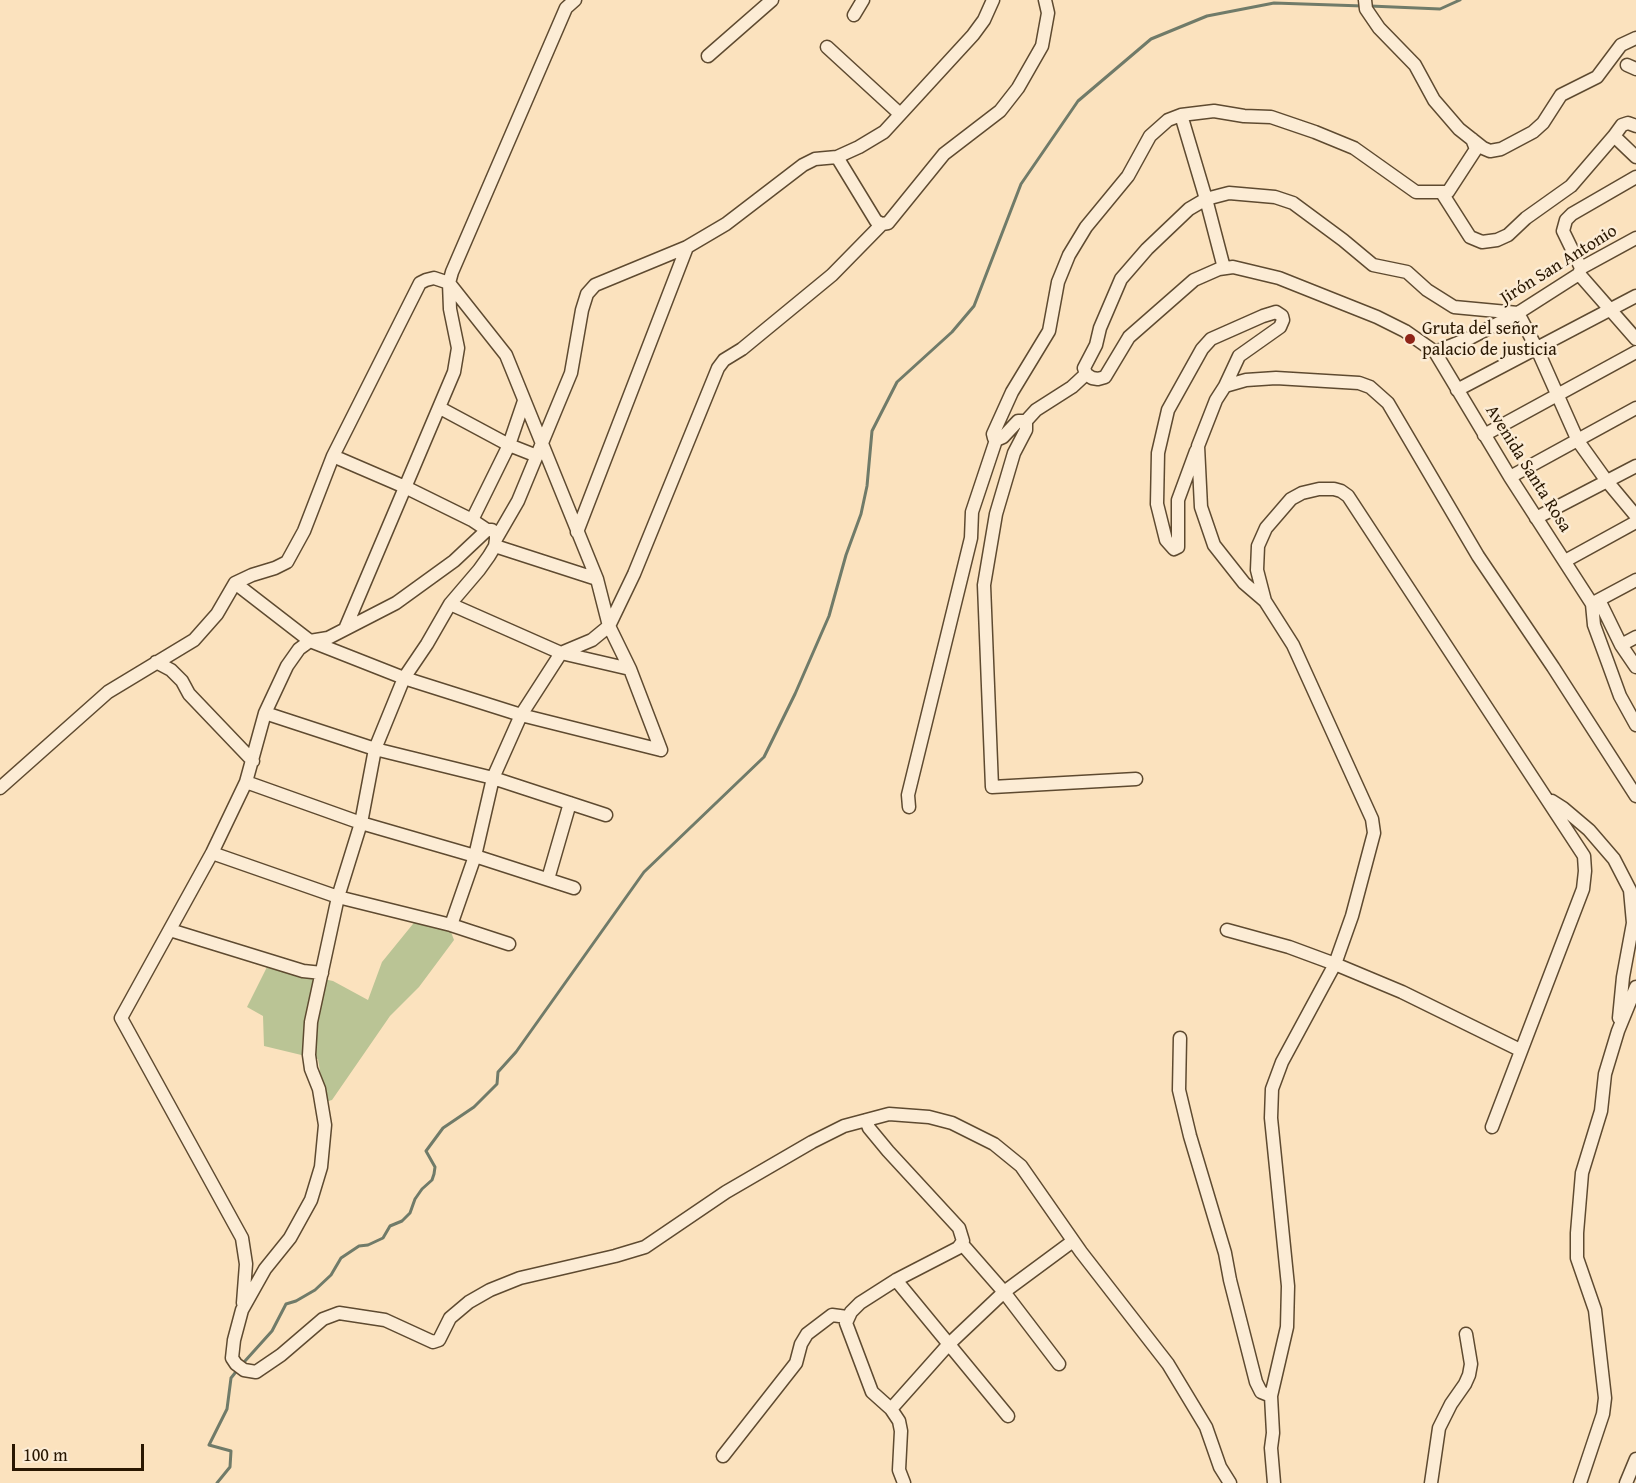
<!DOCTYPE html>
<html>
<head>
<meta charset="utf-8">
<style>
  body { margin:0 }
  #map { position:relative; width:1636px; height:1483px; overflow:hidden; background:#fbe2be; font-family:"Gentium Book Plus",serif }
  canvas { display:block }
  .scale { position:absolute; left:12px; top:1444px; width:132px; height:27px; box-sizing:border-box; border:3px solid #291701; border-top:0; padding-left:8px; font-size:18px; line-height:21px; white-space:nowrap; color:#291701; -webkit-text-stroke:4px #fcecd5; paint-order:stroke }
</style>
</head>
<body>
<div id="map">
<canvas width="1636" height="1483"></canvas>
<div class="scale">100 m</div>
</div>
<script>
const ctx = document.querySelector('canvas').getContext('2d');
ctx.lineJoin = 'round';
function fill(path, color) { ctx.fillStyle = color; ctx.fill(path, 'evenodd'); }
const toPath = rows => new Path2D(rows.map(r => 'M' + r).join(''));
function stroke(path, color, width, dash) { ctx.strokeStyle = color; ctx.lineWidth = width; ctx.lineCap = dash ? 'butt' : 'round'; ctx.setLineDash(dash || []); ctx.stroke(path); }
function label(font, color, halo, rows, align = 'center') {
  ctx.font = font + ' "Gentium Book Plus",serif'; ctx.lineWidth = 5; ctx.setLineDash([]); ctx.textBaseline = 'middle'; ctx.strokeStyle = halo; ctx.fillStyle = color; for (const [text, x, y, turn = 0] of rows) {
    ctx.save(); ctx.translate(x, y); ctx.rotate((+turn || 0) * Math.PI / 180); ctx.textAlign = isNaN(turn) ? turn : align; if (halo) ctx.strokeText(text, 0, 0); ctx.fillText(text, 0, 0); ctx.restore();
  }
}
const green = toPath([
  [417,919,451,932,454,940,419,987,390,1016,332,1100,325,1102,318,1059,264,1046,263,1016,247,1007,267,967,333,981,368,1000,382,962]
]);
const stream = toPath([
  [1370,6,1440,9,1460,0],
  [245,1361,272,1331,286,1304,296,1301,315,1290,331,1275,341,1258,359,1246,368,1245,383,1238,390,1226,402,1221,410,1213,415,1199,422,1189,432,1180,434,1174,435,1167,426,1151,443,1128,474,1107,497,1084,498,1072,516,1052,644,872,764,757,795,694,829,616,846,555,861,514,867,486,872,431,897,382,952,332,974,306,1021,184,1078,101,1151,39,1207,16,1274,3,1363,6],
  [217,1483,230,1467,231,1451,209,1445,227,1409,231,1378,235,1373]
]);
const minor = toPath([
  [1365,0,1366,9,1379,28,1415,65,1434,100,1459,129,1483,148,1490,151,1501,149,1533,132,1543,123,1561,95,1597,77,1621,45,1636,38],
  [854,15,863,0],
  [827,47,900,114],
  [708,56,772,0],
  [1627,65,1636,69],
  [1181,115,1206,199,1224,268],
  [1636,126,1628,123,1622,125,1614,136,1636,157],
  [837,157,876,221,882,224,888,223,944,154,1000,111,1018,88,1042,46,1048,13,1045,0],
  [1442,193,1470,237,1482,242,1497,240,1508,235,1526,218,1571,186,1614,136],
  [1581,268,1563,231,1566,220,1572,214,1636,177],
  [1579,274,1636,339],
  [1435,352,1470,338,1518,313,1579,274,1581,268,1636,238],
  [1086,374,1072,387,1036,410,1026,421,1026,430,1014,453,996,514,984,585,992,787,1136,779],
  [1457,390,1636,296],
  [440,408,509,445,537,456],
  [1026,421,1018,421,1003,437,996,440,994,438,993,434,1012,392,1049,331,1058,282,1069,255,1086,227,1128,176,1150,136,1168,120,1181,115,1214,111,1244,116,1271,117,1315,132,1354,148,1416,192,1448,192,1476,149,1472,139],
  [1484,435,1636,352],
  [1196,451,1178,500,1178,547,1174,549,1166,540,1157,504,1158,453,1168,410,1202,349,1211,339,1263,316,1276,312,1282,316,1283,320,1280,327,1239,356,1225,386],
  [333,456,405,487,472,520,487,530,492,530,496,534,496,539,495,546,489,556,479,570,450,604,427,644,404,678,375,749,361,823,338,897,311,1022,309,1055,311,1069,319,1089,325,1125,321,1167,311,1200,290,1238,265,1269,242,1310,234,1340,232,1358,236,1364,244,1370,256,1372,281,1355,323,1319,339,1313,385,1320,433,1342,439,1340,450,1318,469,1302,490,1290,520,1278,615,1256,645,1247,726,1192,812,1142,844,1126,889,1114,929,1117,952,1123,994,1144,1021,1166,1081,1252,1168,1364,1206,1427,1220,1467,1230,1483],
  [1510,477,1636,408],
  [1636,516,1606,480,1578,441,1537,349,1518,313,1454,307,1427,290,1407,272,1373,265,1343,240,1293,203,1275,197,1229,193,1206,199,1189,209,1147,249,1121,279,1100,328,1096,345,1084,368,1086,374,1092,378,1098,379,1105,377,1129,337,1194,280,1219,269,1233,267,1279,278,1377,317,1405,331,1435,352,1510,477,1592,604,1594,625,1608,663,1620,696,1636,725],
  [1536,518,1636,466],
  [472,520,509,445,524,401],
  [577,532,687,247],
  [496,539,518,501,571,373,582,310,587,294,595,285,687,247,726,224,803,165,815,159,837,157,859,147,884,132,973,35,984,20,993,0],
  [495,546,597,579],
  [1565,561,1636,522],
  [235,583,310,641,404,678,521,715,661,750],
  [1599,600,1621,645,1636,667],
  [1265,601,1244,583,1214,545,1201,507,1198,446,1216,400,1225,386,1246,380,1276,378,1359,383,1370,387,1388,403,1478,556,1553,667,1636,796],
  [1593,603,1636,580],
  [450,604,561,653,630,669],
  [345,629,454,372,458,348,450,309,449,283,452,272,566,8,575,0],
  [1621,645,1636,637],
  [156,662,171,670,182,681,189,694,253,761],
  [265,713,375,749,493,778,606,815],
  [246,782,361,823,475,856,574,888],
  [0,788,108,692,194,640,217,614,235,583,252,575,275,568,287,562,304,531,333,456,420,283,426,280,434,278,449,283,506,355,597,579,609,626,630,669,661,750],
  [1552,801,1563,808,1589,830,1614,859,1630,890,1633,923,1623,977,1619,1018],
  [909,807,908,795,971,538,972,512,996,440],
  [212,853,338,897,451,925,509,944],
  [548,879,570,803],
  [451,925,475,856,493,778,521,715,561,653,592,640,609,626,634,574,718,368,724,360,742,349,832,275,882,224],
  [170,930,303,971,322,973],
  [1227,930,1289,947,1335,964,1402,992,1520,1050],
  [1180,1038,1179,1090,1190,1136,1225,1253,1230,1280,1256,1382,1261,1392,1271,1396],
  [866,1120,869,1128,888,1151,959,1228,963,1241,958,1248,896,1280,860,1303,851,1312,846,1323,872,1392,891,1409,899,1421,901,1431,899,1470,904,1483],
  [962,1244,1004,1292,1059,1364],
  [896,1280,1008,1416],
  [243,1303,246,1264,242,1238,121,1018,212,853,246,782,265,713,287,666,299,649,310,641,328,638,396,603,454,561,487,530],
  [891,1409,948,1345,1004,1292,1073,1241],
  [723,1456,796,1363,801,1344,807,1334,832,1315,847,1317],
  [1274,1483,1271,1448,1273,1433,1271,1396,1287,1327,1288,1286,1271,1118,1272,1089,1282,1062,1335,964,1352,916,1374,833,1372,819,1293,645,1265,601,1257,570,1258,546,1266,528,1291,499,1302,493,1319,489,1334,489,1341,491,1348,496,1584,856,1585,871,1583,889,1492,1127],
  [1431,1483,1439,1428,1451,1404,1465,1384,1469,1375,1471,1364,1466,1334],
  [1580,1483,1603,1414,1605,1398,1595,1310,1577,1258,1577,1233,1582,1173,1601,1111,1605,1074,1618,1031,1636,987],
  [1626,1483,1636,1459]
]);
const markers = [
  [1410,339,6,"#8f2418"]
];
const streetNames = [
  ["Jirón San Antonio",1559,265,-32],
  ["Avenida Santa Rosa",1528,469,58]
];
const poiNames = [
  ["Gruta del señor",1422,329],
  ["palacio de justicia",1422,350]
];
fill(green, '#bac495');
stroke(stream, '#707b69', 3);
stroke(minor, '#5e4a30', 15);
stroke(minor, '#fcecd5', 12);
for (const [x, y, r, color] of markers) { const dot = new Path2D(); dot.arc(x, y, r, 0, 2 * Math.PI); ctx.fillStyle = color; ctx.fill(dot); stroke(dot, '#fcecd5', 2); }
label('18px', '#291701', '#fcecd5', streetNames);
label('18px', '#291701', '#fcecd5', poiNames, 'left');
</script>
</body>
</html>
